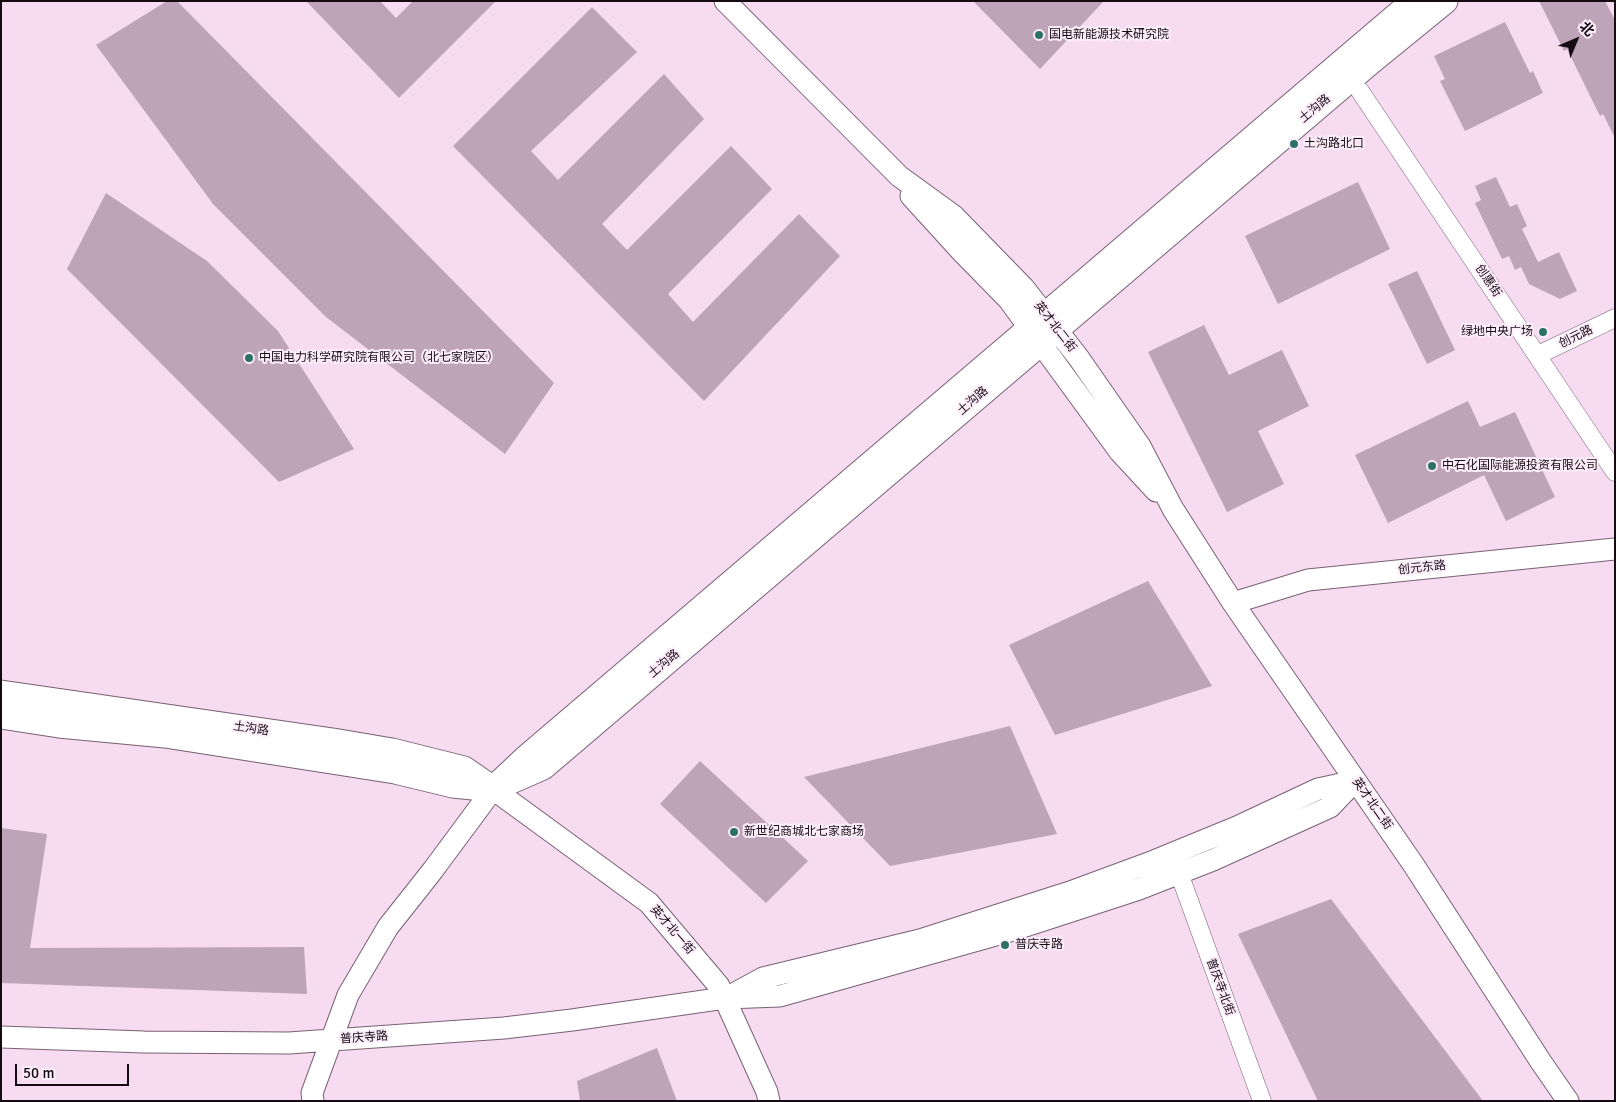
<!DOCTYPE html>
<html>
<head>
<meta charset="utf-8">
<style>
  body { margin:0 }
  #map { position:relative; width:1616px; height:1102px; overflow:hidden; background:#f6dbf1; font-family:Signika,"Noto Sans SC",sans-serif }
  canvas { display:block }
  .frame { position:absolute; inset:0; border:2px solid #140b13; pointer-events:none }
  .north { position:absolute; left:1551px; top:15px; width:50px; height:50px; -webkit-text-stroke:4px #fdecf9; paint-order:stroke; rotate:45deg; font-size:14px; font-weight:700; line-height:20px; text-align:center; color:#140b13 }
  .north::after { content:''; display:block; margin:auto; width:18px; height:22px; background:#140b13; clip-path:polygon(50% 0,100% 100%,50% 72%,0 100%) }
  .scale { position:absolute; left:15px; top:1064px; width:114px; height:22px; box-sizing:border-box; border:2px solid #140b13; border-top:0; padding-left:6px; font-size:15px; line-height:18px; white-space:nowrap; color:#140b13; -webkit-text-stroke:4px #fdecf9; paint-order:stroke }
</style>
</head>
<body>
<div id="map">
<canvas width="1616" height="1102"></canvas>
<div class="frame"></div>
<div class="north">北</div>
<div class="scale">50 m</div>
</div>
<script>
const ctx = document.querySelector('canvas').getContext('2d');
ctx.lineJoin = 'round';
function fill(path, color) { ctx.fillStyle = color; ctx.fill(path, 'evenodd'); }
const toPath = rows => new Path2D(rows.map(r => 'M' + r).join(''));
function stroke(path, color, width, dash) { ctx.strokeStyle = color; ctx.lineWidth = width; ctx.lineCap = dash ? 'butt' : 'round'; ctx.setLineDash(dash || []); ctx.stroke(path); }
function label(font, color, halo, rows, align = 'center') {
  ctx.font = font + ' Signika,"Noto Sans SC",sans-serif'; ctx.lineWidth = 4; ctx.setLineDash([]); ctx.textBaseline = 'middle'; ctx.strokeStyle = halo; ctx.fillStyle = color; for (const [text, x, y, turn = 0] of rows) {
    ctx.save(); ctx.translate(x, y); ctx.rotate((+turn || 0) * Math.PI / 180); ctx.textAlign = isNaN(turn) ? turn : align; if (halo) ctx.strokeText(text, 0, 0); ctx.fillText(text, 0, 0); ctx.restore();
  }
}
const building = toPath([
  [167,1,177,1,554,383,505,454,326,317,213,204,96,45],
  [306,1,380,1,396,18,413,1,496,1,399,98],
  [973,1,1104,1,1040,69],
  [1539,1,1605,1,1615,20,1615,138,1603,114,1600,116,1567,49,1564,51],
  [592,7,637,52,531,151,558,180,664,74,704,119,602,224,627,250,731,146,772,189,668,294,693,322,799,214,840,256,704,401,453,146],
  [1505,22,1530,73,1533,71,1543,93,1465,131,1440,81,1445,79,1434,56],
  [1496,177,1510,207,1517,204,1527,226,1522,229,1538,262,1559,252,1577,291,1560,299,1529,284,1521,267,1515,270,1509,256,1502,259,1475,203,1481,200,1475,186],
  [1358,182,1390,249,1278,304,1245,236],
  [106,193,207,261,278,331,354,449,279,482,67,269],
  [1417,271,1455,350,1427,364,1388,284],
  [1204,325,1229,375,1282,350,1309,406,1258,431,1284,484,1227,512,1148,352],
  [1468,401,1480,427,1515,412,1555,497,1506,521,1484,475,1388,523,1355,455],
  [1148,581,1212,686,1055,735,1009,645],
  [1010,726,1057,834,890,866,804,777],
  [700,761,808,861,766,903,660,804],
  [1,828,47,834,30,948,304,947,307,994,1,983],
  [1331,899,1483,1101,1318,1101,1238,934],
  [657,1048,677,1101,580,1101,577,1081]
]);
const minor = toPath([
  [1360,91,1615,472],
  [1538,355,1615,318],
  [1179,873,1262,1101]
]);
const tertiary = toPath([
  [725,1,899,176,954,216,1024,288,1078,357,1140,446,1173,509,1233,603,1413,864,1541,1062,1568,1101],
  [911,196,962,252,1009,300,1120,452,1156,491],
  [1233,603,1308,580,1615,549],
  [730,996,763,978,920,940,1070,892,1154,861,1237,827,1318,789,1355,781],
  [1,1037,144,1042,289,1043,504,1028,572,1020,725,998,780,996,1010,931,1139,889,1213,860,1330,807,1355,781],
  [313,1101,312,1093,348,995,388,927,433,870,493,789,649,903,719,986,767,1092,769,1101]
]);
const secondary = toPath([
  [1,693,333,741,392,751,464,769,493,789,526,758,1414,1],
  [1,716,59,725,165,735,395,771,453,785,493,789,543,767,1369,63,1445,1]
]);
const markers = [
  [1039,35,5,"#2c7166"],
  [1294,144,5,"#2c7166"],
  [1543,332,5,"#2c7166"],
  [249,358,5,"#2c7166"],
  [1432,466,5,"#2c7166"],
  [734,832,5,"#2c7166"],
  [1005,945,5,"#2c7166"]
];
const poiNames = [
  ["国电新能源技术研究院",1049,35],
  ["土沟路北口",1304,144],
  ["绿地中央广场",1533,332,"right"],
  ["中国电力科学研究院有限公司（北七家院区）",259,358],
  ["中石化国际能源投资有限公司",1442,466],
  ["新世纪商城北七家商场",744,832],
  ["普庆寺路",1015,945]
];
const streetNames = [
  ["土沟路",1315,109,-40],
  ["创惠街",1488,281,56],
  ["英才北二街",1055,327,52],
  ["创元路",1576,337,-26],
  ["土沟路",973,401,-41],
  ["创元东路",1422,568,-6],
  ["土沟路",664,664,-40],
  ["土沟路",251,729,8],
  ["英才北二街",1372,804,55],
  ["英才北一街",672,930,49],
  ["普庆寺北街",1220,987,70],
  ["普庆寺路",364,1038,-4]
];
fill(building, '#bea4b9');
stroke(minor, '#786174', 19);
stroke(tertiary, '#786174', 23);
stroke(secondary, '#786174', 27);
stroke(minor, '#fff', 18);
stroke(tertiary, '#fff', 21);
stroke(secondary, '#fff', 25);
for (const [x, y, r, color] of markers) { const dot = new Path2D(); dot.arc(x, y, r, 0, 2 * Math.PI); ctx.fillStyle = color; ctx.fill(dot); stroke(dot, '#fdecf9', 2); }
label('12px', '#140b13', '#fdecf9', poiNames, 'left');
label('12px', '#140b13', '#fdecf9', streetNames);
</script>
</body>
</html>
